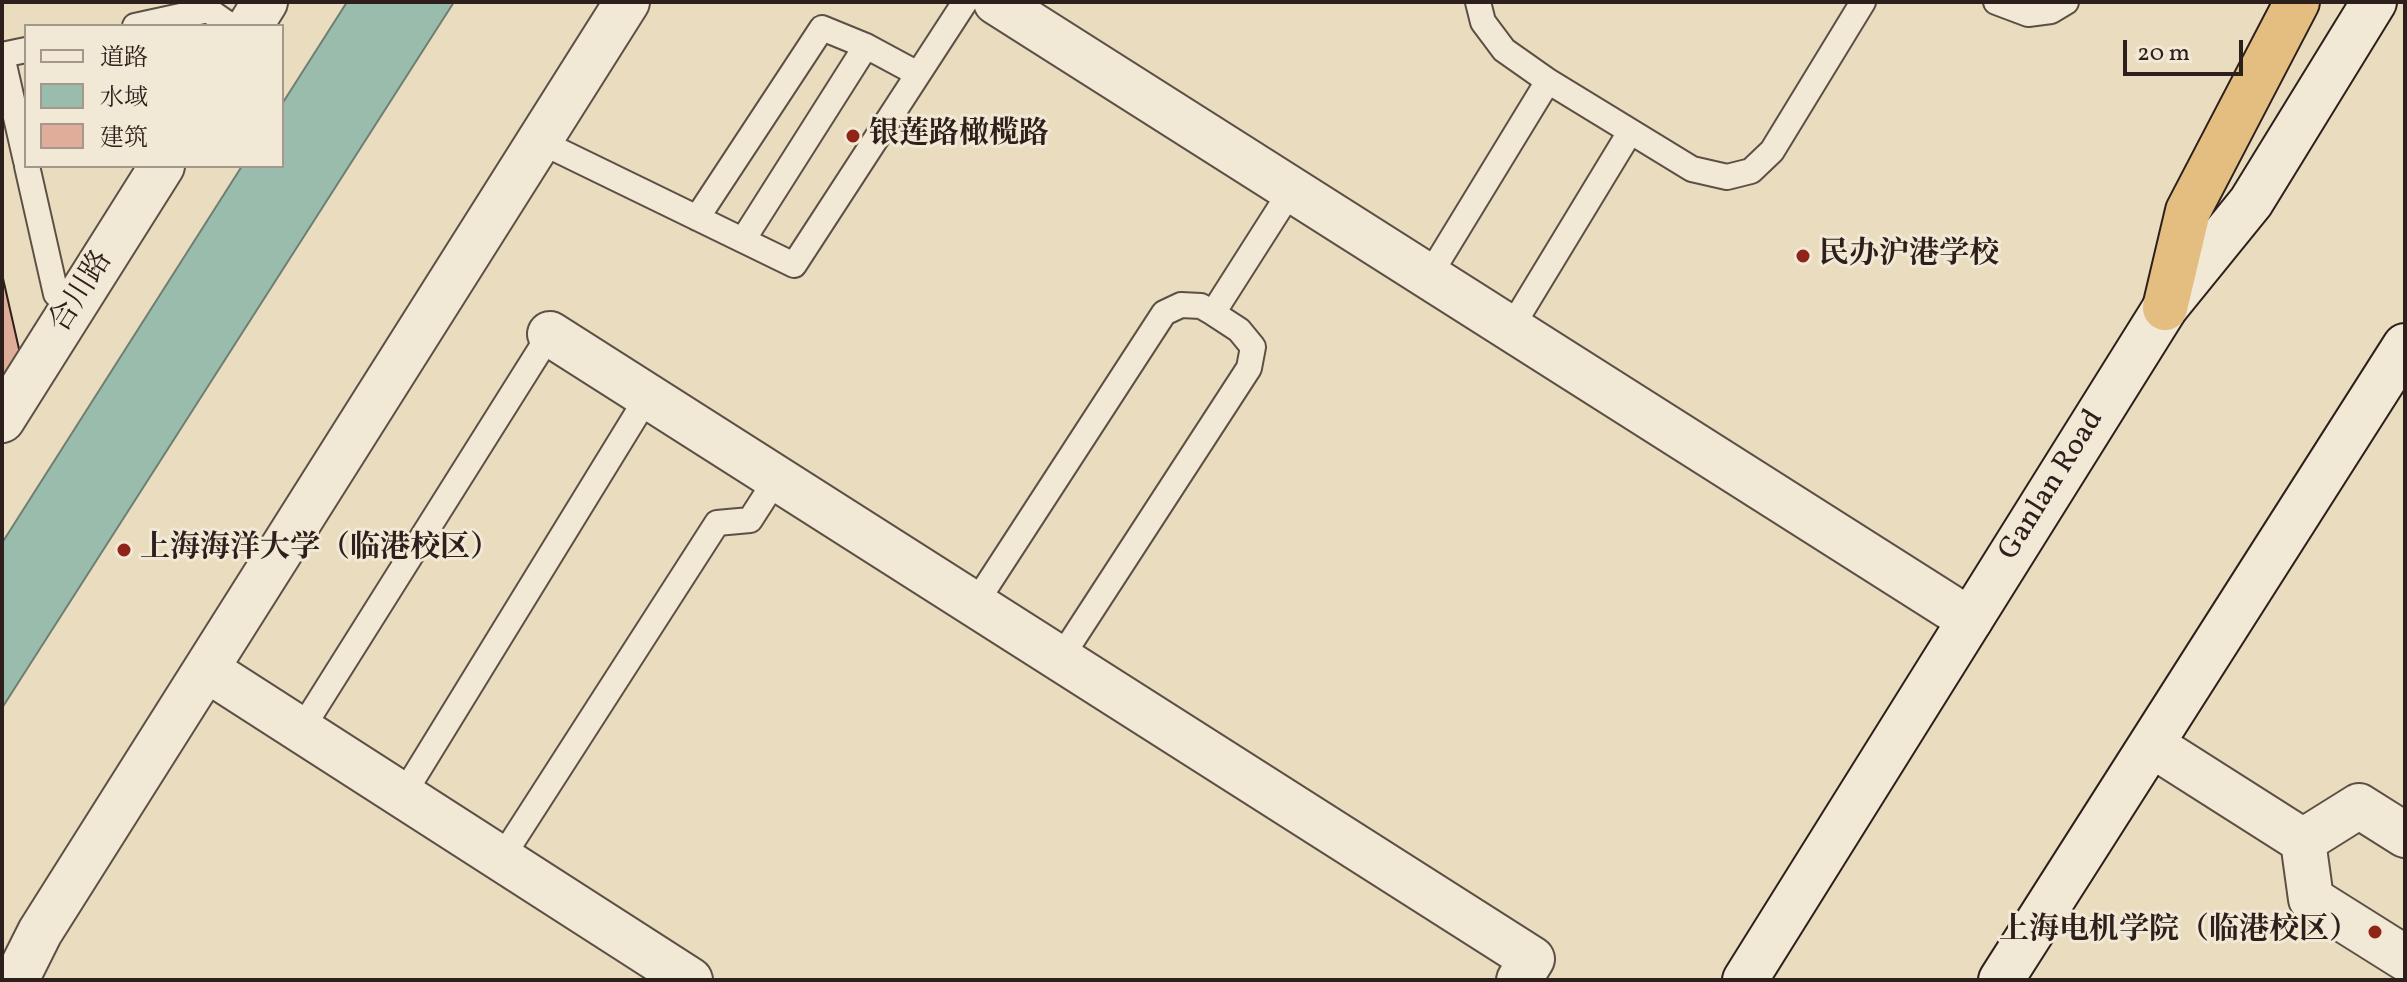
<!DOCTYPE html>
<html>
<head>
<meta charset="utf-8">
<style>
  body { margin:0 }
  #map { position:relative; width:2407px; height:982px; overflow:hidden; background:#e9dcbf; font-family:Vollkorn,"Noto Serif SC",serif }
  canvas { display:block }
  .frame { position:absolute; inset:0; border:4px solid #2d201c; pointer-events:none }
  .legend { position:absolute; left:24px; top:24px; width:260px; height:144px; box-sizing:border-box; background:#f1e8d5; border:2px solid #a3988b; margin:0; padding:10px 14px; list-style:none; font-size:24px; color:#2d201c }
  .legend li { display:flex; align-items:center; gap:16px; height:40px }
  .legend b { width:40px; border:2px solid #a3988b }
  .scale { position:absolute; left:2123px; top:40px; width:120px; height:36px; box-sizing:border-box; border:4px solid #2d201c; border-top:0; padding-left:10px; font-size:24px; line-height:28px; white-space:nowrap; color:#2d201c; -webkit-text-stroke:6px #f1e8d5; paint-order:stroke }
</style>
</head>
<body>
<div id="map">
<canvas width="2407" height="982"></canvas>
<div class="frame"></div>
<ul class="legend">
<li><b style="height:10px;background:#f1e8d5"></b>道路</li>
<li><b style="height:22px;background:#99bcac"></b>水域</li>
<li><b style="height:22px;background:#dfad99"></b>建筑</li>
</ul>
<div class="scale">20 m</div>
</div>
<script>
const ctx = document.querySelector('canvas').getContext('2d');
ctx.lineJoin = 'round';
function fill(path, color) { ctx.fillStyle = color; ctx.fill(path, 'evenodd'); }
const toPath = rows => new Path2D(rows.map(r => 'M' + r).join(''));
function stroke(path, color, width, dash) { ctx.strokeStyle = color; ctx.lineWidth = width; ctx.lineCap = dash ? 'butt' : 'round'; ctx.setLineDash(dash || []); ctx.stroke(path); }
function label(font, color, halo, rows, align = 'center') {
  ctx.font = font + ' Vollkorn,"Noto Serif SC",serif'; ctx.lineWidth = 6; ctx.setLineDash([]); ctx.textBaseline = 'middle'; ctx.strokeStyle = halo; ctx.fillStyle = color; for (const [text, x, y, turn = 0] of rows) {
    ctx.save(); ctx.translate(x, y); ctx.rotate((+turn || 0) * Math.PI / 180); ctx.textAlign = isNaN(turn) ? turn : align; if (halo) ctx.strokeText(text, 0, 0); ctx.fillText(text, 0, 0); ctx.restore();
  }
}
const water = toPath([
  [347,2,454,2,2,708,2,543,242,166,282,166,282,104,347,2]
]);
const building = toPath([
  [2,274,24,371,2,376,2,274]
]);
const service = toPath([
  [1478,2,1483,22,1504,50,1548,81,1692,169,1727,177,1751,171,1772,151,1863,2],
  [1996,2,2028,14,2051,11,2066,2],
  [135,26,208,10,231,26],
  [2,55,26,50],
  [2,56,26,161],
  [539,141,794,265,965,2],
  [27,166,56,294,75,305],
  [697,218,822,28,866,46],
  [743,240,866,46,918,74],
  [1429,276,1548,81],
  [1213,313,1292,189],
  [1511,328,1630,132],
  [975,604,1164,313,1181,305,1201,306,1213,313,1239,330,1253,347,1249,368,1060,659],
  [301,730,550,334],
  [403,795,648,396],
  [501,859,717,523,750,520,777,478]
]);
const minor = toPath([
  [996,2,1970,620],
  [250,26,265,2],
  [550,334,1532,959,1519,980],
  [2,420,162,166],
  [206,669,690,980],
  [2152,745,2303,841],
  [2405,835,2359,806,2303,841,2311,899,2405,958],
  [16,980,40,932,627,2]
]);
const secondary = toPath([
  [1745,980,2165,308,2251,202,2374,2],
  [2001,980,2405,346]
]);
const motorway = toPath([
  [2165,308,2188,211,2297,2]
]);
const markers = [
  [853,136,8,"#8f2418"],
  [1803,256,8,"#8f2418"],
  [124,550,8,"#8f2418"],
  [2375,932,8,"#8f2418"]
];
const poiNames = [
  ["银莲路橄榄路",869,136],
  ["民办沪港学校",1819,256],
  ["上海海洋大学（临港校区）",140,550],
  ["上海电机学院（临港校区）",2359,932,"right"]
];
const streetNames = [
  ["合川路",83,293,-58],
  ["Ganlan Road",2053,486,-58]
];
fill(water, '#99bcac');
stroke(water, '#6e7e72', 2);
fill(building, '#dfad99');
stroke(building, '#2d201c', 2);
stroke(service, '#5c4f45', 28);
stroke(minor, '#5c4f45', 48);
stroke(secondary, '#2d201c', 48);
stroke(motorway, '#2d201c', 48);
stroke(service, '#f1e8d5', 24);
stroke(minor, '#f1e8d5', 44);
stroke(secondary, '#f1e8d5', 44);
stroke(motorway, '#e4be80', 44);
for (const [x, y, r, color] of markers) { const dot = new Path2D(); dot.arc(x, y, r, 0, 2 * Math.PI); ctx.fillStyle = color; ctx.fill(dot); stroke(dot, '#f1e8d5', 3); }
label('bold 30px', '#2d201c', '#f1e8d5', poiNames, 'left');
label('30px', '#2d201c', '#f1e8d5', streetNames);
</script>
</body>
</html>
